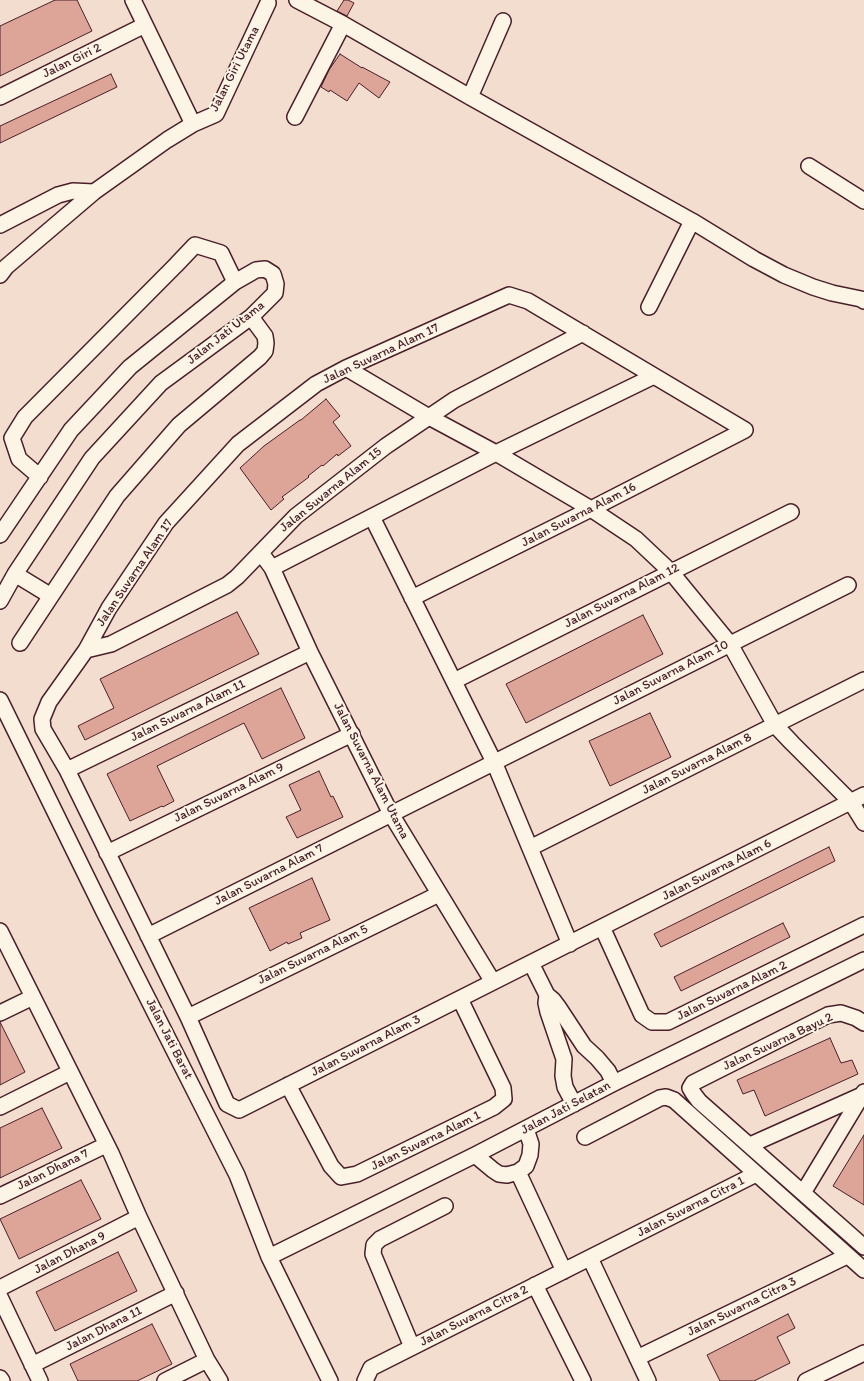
<!DOCTYPE html>
<html>
<head>
<meta charset="utf-8">
<style>
  body { margin:0 }
  canvas { display:block; background:#f3ddce }
</style>
</head>
<body>
<canvas width="864" height="1381"></canvas>
<script>
const ctx = document.querySelector('canvas').getContext('2d');
ctx.lineJoin = 'round';
function fill(path, color) { ctx.fillStyle = color; ctx.fill(path, 'evenodd'); }
const toPath = rows => new Path2D(rows.map(r => 'M' + r).join(''));
function stroke(path, color, width, dash) { ctx.strokeStyle = color; ctx.lineWidth = width; ctx.lineCap = dash ? 'butt' : 'round'; ctx.setLineDash(dash || []); ctx.stroke(path); }
function label(font, color, halo, rows, align = 'center') {
  ctx.font = font + ' Itim,sans-serif'; ctx.lineWidth = 4; ctx.setLineDash([]); ctx.textBaseline = 'middle'; ctx.strokeStyle = halo; ctx.fillStyle = color; for (const [text, x, y, turn = 0] of rows) {
    ctx.save(); ctx.translate(x, y); ctx.rotate((+turn || 0) * Math.PI / 180); ctx.textAlign = isNaN(turn) ? turn : align; if (halo) ctx.strokeText(text, 0, 0); ctx.fillText(text, 0, 0); ctx.restore();
  }
}
const building = toPath([
  [55,0,77,0,92,31,0,76,0,26,55,0],
  [344,0,348,0,354,3,347,16,337,11,344,0],
  [340,54,362,68,362,67,390,82,379,98,359,83,347,101,330,90,329,92,321,87,329,70,340,54],
  [111,74,117,87,0,143,0,126,111,74],
  [326,399,340,416,333,422,351,446,338,456,337,454,323,466,322,465,308,476,309,477,282,497,284,499,271,510,240,468,264,446,300,420,301,420,326,399],
  [237,612,259,654,85,740,78,726,114,708,100,679,237,612],
  [643,615,663,654,526,723,506,684,643,615],
  [281,688,305,738,262,759,244,723,157,766,174,801,163,807,162,806,130,821,107,774,281,688],
  [650,713,671,757,610,786,589,741,650,713],
  [319,771,331,797,333,796,343,817,297,838,286,817,301,810,289,785,319,771],
  [829,847,835,861,661,947,654,934,829,847],
  [312,878,330,920,300,933,302,938,288,944,287,942,270,951,249,908,312,878],
  [783,923,790,937,681,991,674,977,783,923],
  [0,1022,25,1072,0,1085,0,1022],
  [830,1038,841,1063,852,1060,858,1074,765,1116,754,1090,743,1094,737,1080,830,1038],
  [42,1108,62,1148,0,1178,0,1128,42,1108],
  [864,1135,864,1205,833,1186,864,1135],
  [81,1180,101,1219,19,1259,0,1219,81,1180],
  [118,1252,137,1291,55,1331,36,1292,118,1252],
  [788,1314,795,1328,777,1337,790,1363,754,1381,720,1381,707,1355,788,1314],
  [152,1324,172,1364,137,1381,78,1381,70,1364,152,1324]
]);
const minor = toPath([
  [297,0,343,24,470,97,692,221,754,259,784,275,813,287,832,293,861,299,864,301],
  [0,97,145,25],
  [470,97,503,21],
  [295,117,343,24],
  [193,124,216,114,268,3],
  [809,166,864,201],
  [0,225,58,195,73,191,94,192],
  [0,275,6,267,94,192,167,140,193,124,133,0],
  [649,307,692,221],
  [346,368,429,417,496,453,591,509,636,539,671,572,730,644,775,725,792,743,851,802,864,823],
  [745,430,528,301,509,295,346,368,316,384,238,444,166,523,109,608,86,650,49,702,42,719,43,729,67,770,188,1017,227,1104,239,1110,864,795],
  [40,477,19,459,12,438,25,417,176,265,195,245,221,253,235,282],
  [372,517,494,762,570,944],
  [0,535,71,430,130,367,235,282,256,270,265,269,273,274,276,284,275,293,251,317,161,383,92,458,15,574,0,601],
  [261,553,272,568,310,652,391,814,493,982],
  [272,568,496,453,654,376],
  [15,574,51,596],
  [412,598,591,509,745,430],
  [20,643,117,496,179,425,260,357,265,351,266,343,265,336,251,317],
  [86,650,111,644,227,585,237,577,296,516,386,446,454,400,583,333],
  [454,681,791,512],
  [0,700,104,912,237,1175,269,1257,330,1381],
  [67,770,310,652],
  [530,848,864,680],
  [107,853,352,734],
  [602,927,642,1015,652,1022,668,1022,864,925],
  [0,931,111,1153,139,1217,207,1360,220,1381],
  [148,936,848,585],
  [531,963,547,995,553,1000,559,1008,584,1046,597,1058,608,1071,614,1083],
  [547,995,546,1003,548,1012,564,1059,563,1076,565,1087,574,1104],
  [0,1013,33,997],
  [188,1017,439,894],
  [864,1023,856,1018,841,1013,828,1015,693,1083,690,1088,693,1093,699,1101,864,1247],
  [288,1085,331,1166,341,1177,357,1174,494,1107,504,1099,503,1088,460,999],
  [0,1107,70,1072],
  [585,1137,660,1098,666,1097,674,1100,864,1270],
  [750,1145,862,1095,864,1092],
  [475,1155,493,1170,499,1174,507,1175,518,1172,526,1166,530,1155,531,1144,526,1129],
  [518,1172,564,1271],
  [803,1193,862,1095],
  [0,1196,106,1145],
  [269,1257,475,1155,614,1083,864,960],
  [590,1258,648,1381],
  [535,1285,583,1381],
  [0,1288,139,1217],
  [0,1297,40,1381],
  [412,1347,373,1254,374,1245,380,1239,445,1206],
  [637,1358,847,1256],
  [32,1365,176,1293],
  [0,1378,2,1381],
  [165,1381,207,1360],
  [365,1381,371,1368,756,1174],
  [806,1381,864,1353]
]);
const streetNames = [
  ["Jalan Giri 2",72,61,-26],
  ["Jalan Giri Utama",235,69,-63],
  ["Jalan Jati Utama",226,333,-38],
  ["Jalan Suvarna Alam 17",381,354,-25],
  ["Jalan Suvarna Alam 15",331,490,-39],
  ["Jalan Suvarna Alam 16",579,515,-27],
  ["Jalan Suvarna Alam 17",135,573,-56],
  ["Jalan Suvarna Alam 12",622,596,-27],
  ["Jalan Suvarna Alam 10",671,673,-27],
  ["Jalan Suvarna Alam 11",188,711,-26],
  ["Jalan Suvarna Alam 8",697,764,-27],
  ["Jalan Suvarna Alam Utama",371,771,63],
  ["Jalan Suvarna Alam 9",229,793,-26],
  ["Jalan Suvarna Alam 6",717,870,-27],
  ["Jalan Suvarna Alam 7",269,875,-27],
  ["Jalan Suvarna Alam 5",313,955,-26],
  ["Jalan Suvarna Alam 2",732,991,-26],
  ["Jalan Jati Barat",169,1039,63],
  ["Jalan Suvarna Bayu 2",778,1042,-25],
  ["Jalan Suvarna Alam 3",366,1046,-27],
  ["Jalan Jati Selatan",566,1108,-28],
  ["Jalan Suvarna Alam 1",426,1141,-26],
  ["Jalan Dhana 7",53,1170,-26],
  ["Jalan Suvarna Citra 1",691,1207,-27],
  ["Jalan Dhana 9",70,1253,-27],
  ["Jalan Suvarna Citra 3",742,1307,-26],
  ["Jalan Suvarna Citra 2",474,1316,-27],
  ["Jalan Dhana 11",104,1329,-27]
];
fill(building, '#dda498');
stroke(building, '#4a1f2b', 1);
stroke(minor, '#4a1f2b', 18);
stroke(minor, '#fcf5e5', 15);
label('13px', '#4a1f2b', '#fcf5e5', streetNames);
</script>
</body>
</html>
